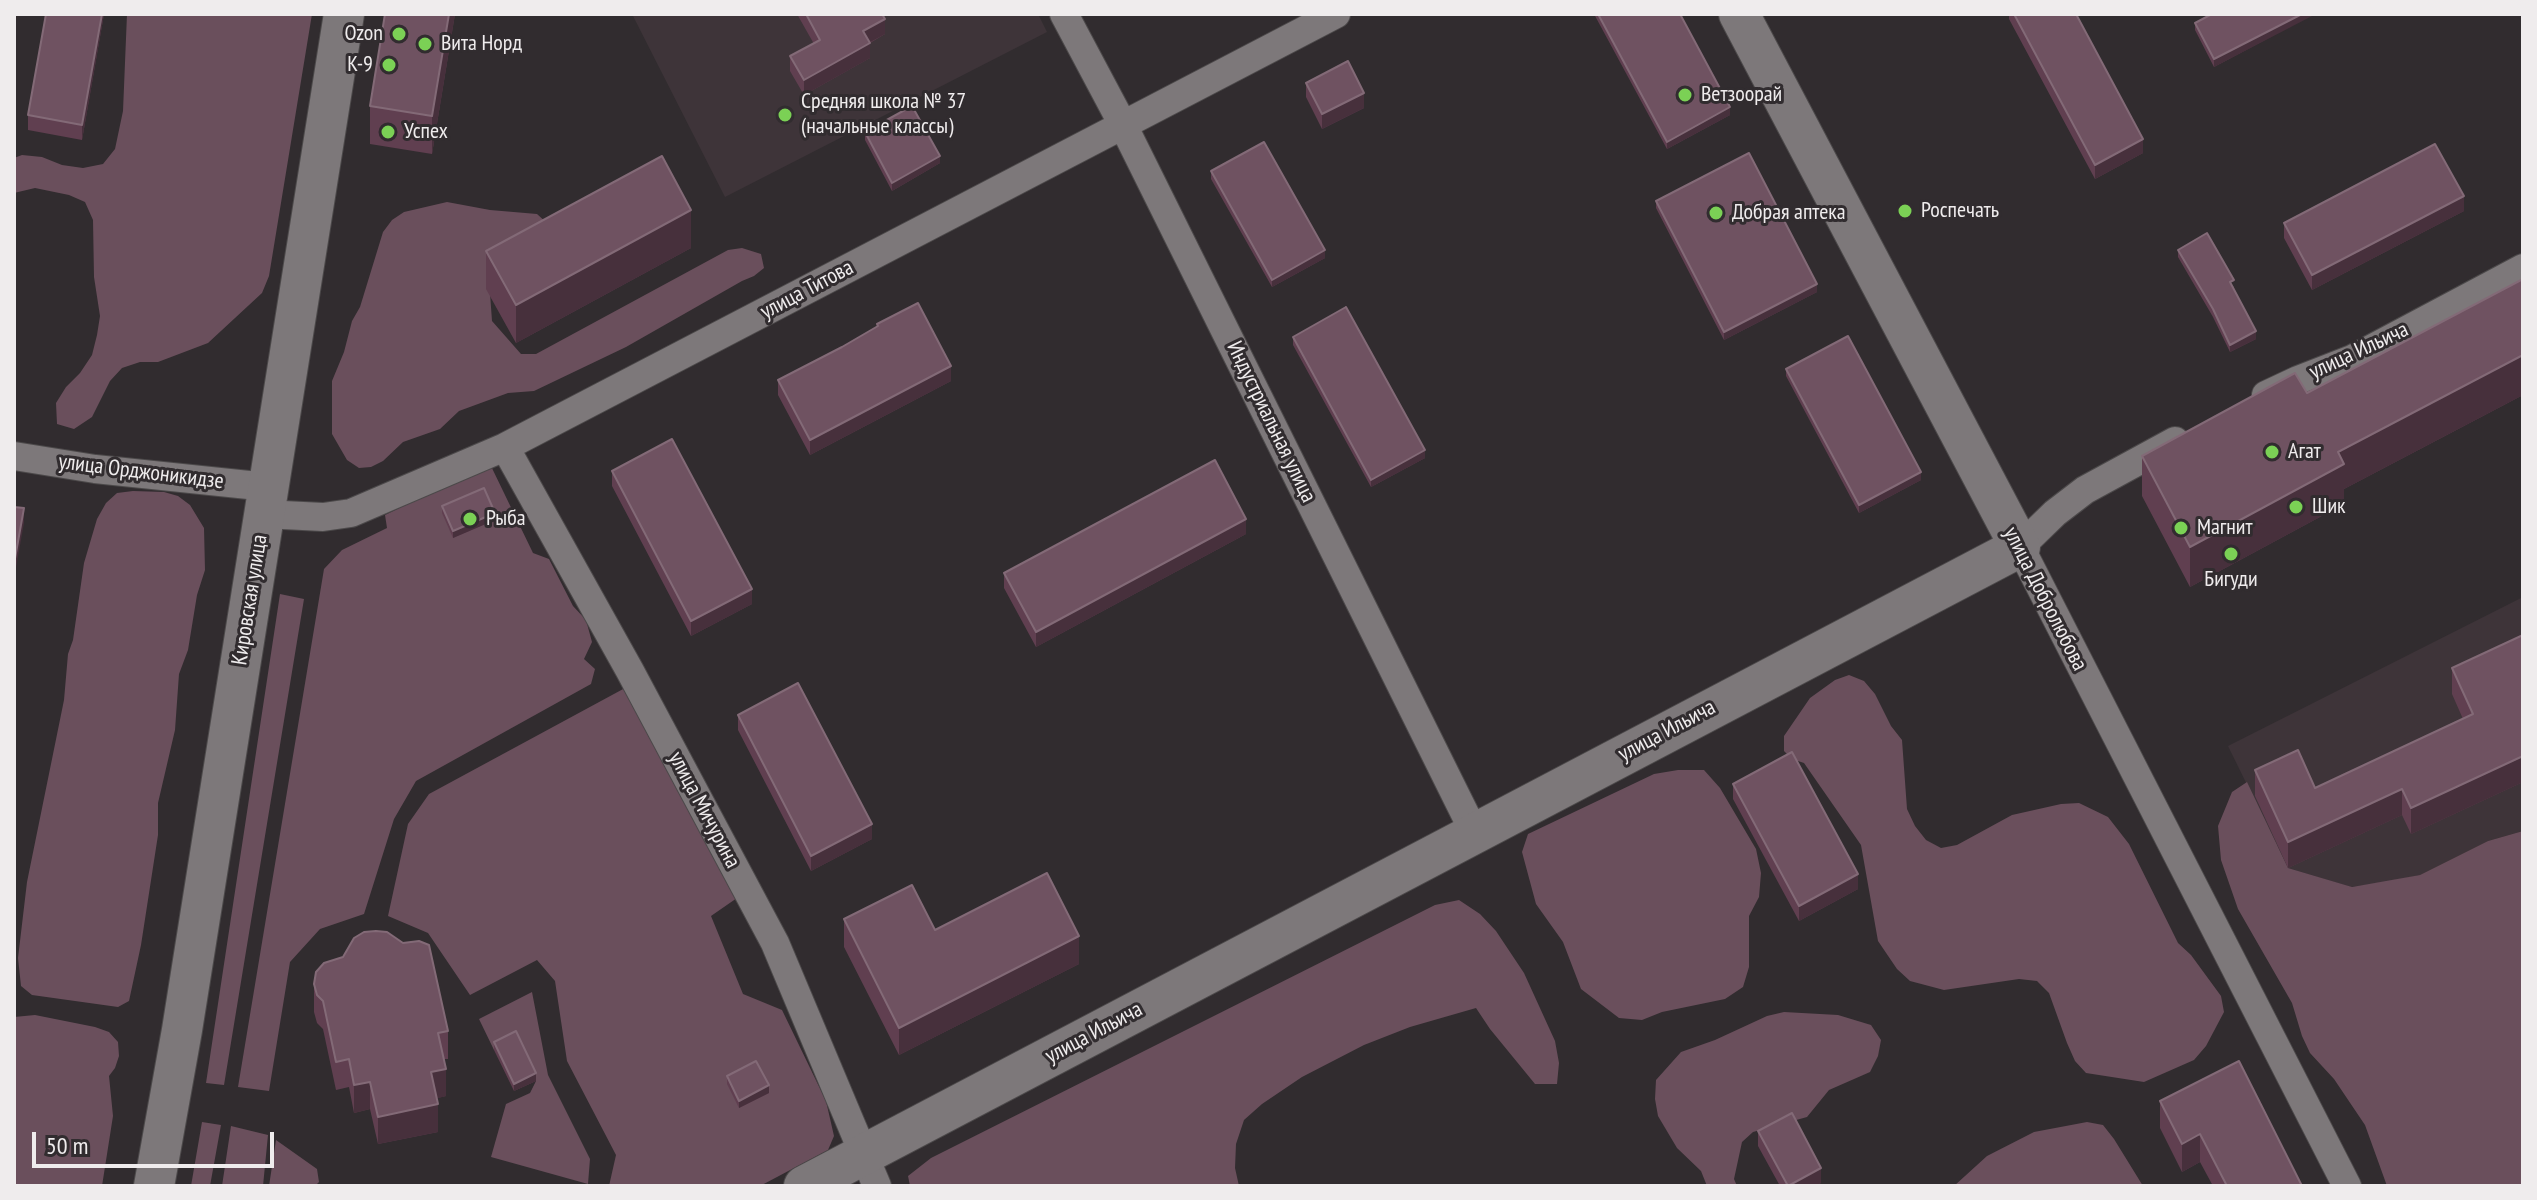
<!DOCTYPE html>
<html>
<head>
<meta charset="utf-8">
<style>
  body { margin:0 }
  #map { position:relative; width:2537px; height:1200px; overflow:hidden; background:#312c2f; font-family:"PT Sans Narrow",sans-serif }
  canvas { display:block }
  .frame { position:absolute; inset:0; border:16px solid #efeced; pointer-events:none }
  .scale { position:absolute; left:32px; top:1132px; width:242px; height:36px; box-sizing:border-box; border:4px solid #efeced; border-top:0; padding-left:10px; font-size:24px; line-height:28px; white-space:nowrap; color:#efeced; -webkit-text-stroke:6px #312c2f; paint-order:stroke }
</style>
</head>
<body>
<div id="map">
<canvas width="2537" height="1200"></canvas>
<div class="frame"></div>
<div class="scale">50 m</div>
</div>
<script>
const ctx = document.querySelector('canvas').getContext('2d');
ctx.lineJoin = 'round';
function fill(path, color) { ctx.fillStyle = color; ctx.fill(path, 'evenodd'); }
const toPath = rows => new Path2D(rows.map(r => 'M' + r).join(''));
function stroke(path, color, width, dash) { ctx.strokeStyle = color; ctx.lineWidth = width; ctx.lineCap = dash ? 'butt' : 'round'; ctx.setLineDash(dash || []); ctx.stroke(path); }
function label(font, color, halo, rows, align = 'center') {
  ctx.font = font + ' "PT Sans Narrow",sans-serif'; ctx.lineWidth = 6; ctx.setLineDash([]); ctx.textBaseline = 'middle'; ctx.strokeStyle = halo; ctx.fillStyle = color; for (const [text, x, y, turn = 0] of rows) {
    ctx.save(); ctx.translate(x, y); ctx.rotate((+turn || 0) * Math.PI / 180); ctx.textAlign = isNaN(turn) ? turn : align; if (halo) ctx.strokeText(text, 0, 0); ctx.fillText(text, 0, 0); ctx.restore();
  }
}
const built = toPath([
  [632,14,1038,14,1047,32,725,197],
  [2523,597,2523,831,2488,841,2420,875,2386,882,2351,887,2288,868,2228,746]
]);
const green = toPath([
  [127,14,312,14,269,276,262,293,208,343,158,362,140,362,122,368,110,381,92,417,74,429,57,424,56,403,66,387,80,373,92,355,97,335,100,316,94,277,93,220,85,202,69,195,35,188,14,193,14,158,22,155,42,157,62,165,83,168,103,164,115,149,123,111],
  [447,202,490,210,537,214,548,224,490,293,492,321,521,354,536,354,728,250,742,248,761,254,764,268,754,276,742,281,626,347,534,391,508,393,459,411,440,429,403,442,383,461,371,467,359,468,347,460,332,434,332,381,344,352,352,321,360,307,383,232,392,220,404,212],
  [490,464,533,553,549,559,573,606,586,620,592,642,584,659,595,669,591,684,416,781,394,819,364,914,320,929,290,962,269,1091,238,1087,324,569,342,550,387,528,385,515],
  [133,491,164,492,178,496,190,505,204,528,205,570,197,595,188,650,179,674,175,730,158,803,158,835,141,945,129,1001,118,1007,32,995,21,986,18,958,27,882,64,700,68,654,73,640,84,563,97,519,106,503,117,493],
  [280,594,304,599,224,1085,206,1083],
  [1849,675,1864,681,1875,694,1891,726,1902,740,1907,809,1915,826,1926,840,1941,848,1957,845,2012,815,2061,804,2079,803,2108,817,2129,844,2178,943,2191,955,2221,996,2224,1012,2206,1046,2194,1060,2144,1082,2086,1073,2075,1061,2067,1043,2049,993,2037,981,2019,979,1944,990,1910,981,1897,969,1878,941,1861,845,1804,763,1792,759,1784,751,1784,736,1810,698,1835,680],
  [625,688,737,898,711,916,743,994,782,1010,826,1101,834,1136,828,1150,760,1186,609,1186,616,1155,567,1061,555,981,537,960,470,995,428,933,388,916,408,824,429,794],
  [1678,770,1704,770,1720,788,1756,849,1761,873,1759,897,1749,916,1749,967,1743,987,1725,999,1662,1012,1642,1020,1619,1018,1581,989,1563,942,1536,904,1522,852,1528,834,1654,774],
  [2247,782,2288,868,2352,887,2420,875,2488,841,2523,831,2523,1186,2387,1186,2365,1125,2334,1079,2310,1053,2302,1036,2292,1003,2238,909,2221,860,2218,826,2232,792],
  [1459,900,1480,914,1496,931,1524,973,1555,1041,1559,1063,1557,1084,1535,1084,1490,1029,1476,1008,1410,1027,1364,1045,1302,1077,1262,1104,1244,1120,1236,1144,1235,1168,1239,1186,910,1186,908,1176,931,1158,1435,905],
  [532,992,548,1075,590,1159,588,1184,491,1157,506,1104,530,1093,536,1081,516,1039,494,1050,479,1019],
  [1784,1012,1838,1015,1871,1025,1881,1040,1878,1056,1870,1072,1829,1090,1807,1117,1753,1132,1742,1142,1734,1179,1737,1186,1707,1186,1701,1171,1677,1148,1658,1116,1655,1099,1656,1080,1681,1052,1715,1040,1767,1016],
  [35,1015,95,1027,109,1032,118,1042,119,1056,115,1068,109,1076,113,1116,102,1186,14,1186,14,1017],
  [202,1122,221,1125,210,1186,191,1186],
  [2087,1122,2103,1125,2114,1139,2143,1186,1954,1186,1987,1156,2034,1132],
  [231,1126,268,1135,263,1186,222,1186],
  [276,1140,317,1169,319,1182,315,1186,269,1186]
]);
const street = toPath([
  [1064,14,1123,125,1474,832],
  [2266,395,2298,380,2352,359,2523,268],
  [2175,441,2085,490,2055,513,2020,547,2347,1186],
  [505,447,630,671,775,943,877,1186],
  [14,456,95,469,268,487],
  [263,514,323,517,351,513,505,447,1336,14]
]);
const secondary = toPath([
  [154,1186,182,1030,344,14],
  [804,1186,2020,547,1739,14]
]);
const wall = toPath([
  [104,14,82,140,28,130,28,115],
  [385,14,455,14,432,154,370,144,370,106],
  [797,14,882,14,885,34,870,43,870,58,804,95,790,71,790,56,814,44],
  [1594,14,1680,14,1730,115,1667,149],
  [2009,14,2076,14,2143,153,2095,179,2009,19],
  [2314,14,2214,67,2195,30,2195,23],
  [1306,83,1364,108,1322,129,1306,97],
  [865,132,940,163,892,191,865,140],
  [1211,171,1325,258,1272,287,1211,179],
  [1656,201,1817,292,1724,340,1656,208],
  [2464,211,2312,290,2284,238,2284,223],
  [691,248,516,343,486,289,486,251],
  [2178,250,2234,287,2233,288,2256,339,2230,352,2213,317,2178,257],
  [2523,279,2523,395,2344,489,2344,504,2190,587,2142,496,2142,456,2307,393],
  [877,324,951,381,810,455,778,395,778,380,842,347,877,327],
  [1293,337,1425,458,1371,487,1293,345],
  [1786,369,1921,480,1859,513,1786,376],
  [612,471,752,604,691,636,612,486],
  [442,506,495,520,453,538,442,513],
  [1246,534,1036,647,1004,588,1004,573],
  [2523,635,2523,782,2411,834,2402,815,2288,868,2255,796,2255,770,2315,788,2463,719,2452,694,2452,668],
  [738,715,872,839,811,871,738,730],
  [1733,784,1858,889,1799,921,1733,799],
  [844,919,935,930,1079,964,899,1055,844,947],
  [314,984,448,1031,448,1059,444,1059,446,1096,437,1098,438,1132,378,1144,370,1109,354,1113,349,1087,336,1090,323,1029,317,1023,314,1012],
  [494,1042,536,1081,514,1091,494,1050],
  [727,1076,769,1093,739,1108,727,1084],
  [2160,1101,2302,1186,2213,1186,2200,1162,2182,1172,2160,1128],
  [1758,1131,1821,1183,1815,1186,1780,1186,1758,1146]
]);
const shadedWall = toPath([
  [102,14,104,14,82,140,82,125],
  [449,14,455,14,432,154,432,116],
  [2302,14,2314,14,2314,15,2214,67,2214,59],
  [885,19,885,34,863,46,863,31],
  [870,43,870,58,804,95,804,80],
  [1364,93,1364,108,1322,129,1322,114],
  [1730,107,1730,115,1667,149,1667,142],
  [2143,139,2143,153,2095,179,2095,165],
  [940,156,940,163,892,191,892,183],
  [2464,196,2464,211,2312,290,2312,275],
  [691,210,691,248,516,343,516,305],
  [1325,250,1325,258,1272,287,1272,280],
  [1817,284,1817,292,1724,340,1724,332],
  [2256,331,2256,339,2230,352,2230,345],
  [2523,355,2523,395,2344,489,2344,504,2190,587,2190,547,2338,452],
  [951,366,951,381,810,455,810,440],
  [1425,450,1425,458,1371,487,1371,480],
  [1921,472,1921,480,1859,513,1859,505],
  [24,508,24,523,14,579,14,564],
  [495,513,495,520,453,538,453,531],
  [1246,519,1246,534,1036,647,1036,632],
  [752,589,752,604,691,636,691,621],
  [2523,756,2523,782,2411,834,2411,808],
  [2402,789,2402,815,2288,868,2288,842],
  [872,824,872,839,811,871,811,856],
  [1858,874,1858,889,1799,921,1799,906],
  [1079,936,1079,964,899,1055,899,1028],
  [446,1069,446,1096,431,1100,431,1072],
  [536,1073,536,1081,514,1091,514,1084],
  [370,1082,370,1109,354,1113,354,1085],
  [769,1085,769,1093,739,1108,739,1101],
  [438,1104,438,1132,378,1144,378,1117],
  [2200,1134,2200,1162,2182,1172,2182,1144],
  [1821,1168,1821,1183,1815,1186,1788,1186]
]);
const building = toPath([
  [46,14,102,14,82,125,28,115,46,14],
  [385,14,449,14,432,116,370,106,385,14],
  [806,14,882,14,885,19,863,31,870,43,804,80,790,56,820,40,806,14],
  [1598,14,1680,14,1730,107,1667,142,1598,14],
  [2014,14,2076,14,2143,139,2095,165,2014,14],
  [2212,14,2302,14,2214,59,2195,23,2212,14],
  [1348,61,1364,93,1322,114,1306,83,1348,61],
  [912,106,940,156,892,183,865,132,912,106],
  [1264,142,1325,250,1272,280,1211,171,1264,142],
  [2435,144,2464,196,2312,275,2284,223,2435,144],
  [1749,153,1817,284,1724,332,1656,201,1749,153],
  [662,156,691,210,516,305,486,251,662,156],
  [2207,233,2234,280,2230,282,2256,331,2230,345,2213,309,2178,250,2207,233],
  [2523,279,2523,355,2338,452,2344,464,2190,547,2142,456,2295,373,2307,393,2523,279],
  [918,303,951,366,810,440,778,380,842,347,878,326,877,324,918,303],
  [1346,307,1425,450,1371,480,1293,337,1346,307],
  [1848,336,1921,472,1859,505,1786,369,1848,336],
  [672,439,752,589,691,621,612,471,672,439],
  [1215,460,1246,519,1036,632,1004,573,1215,460],
  [484,488,495,513,453,531,442,506,484,488],
  [14,507,24,508,14,564,14,507],
  [2523,635,2523,756,2411,808,2402,789,2288,842,2255,770,2298,750,2315,788,2473,714,2452,668,2523,635],
  [798,683,872,824,811,856,738,715,798,683],
  [1792,752,1858,874,1799,906,1733,784,1792,752],
  [1047,873,1079,936,899,1028,844,919,912,885,935,930,1047,873],
  [376,931,387,932,403,943,419,941,429,945,448,1031,438,1033,446,1069,431,1072,438,1104,378,1117,370,1082,354,1085,349,1059,336,1062,323,1001,317,995,314,984,316,972,324,963,343,957,354,938,364,932,376,931],
  [516,1031,536,1073,514,1084,494,1042,516,1031],
  [756,1061,769,1085,739,1101,727,1076,756,1061],
  [2239,1061,2302,1186,2227,1186,2200,1134,2182,1144,2160,1101,2239,1061],
  [1792,1113,1821,1168,1788,1186,1758,1131,1792,1113]
]);
const markers = [
  [399,34,8,"#7bd155"],
  [425,44,8,"#7bd155"],
  [389,65,8,"#7bd155"],
  [1685,95,8,"#7bd155"],
  [785,115,8,"#7bd155"],
  [388,132,8,"#7bd155"],
  [1905,211,8,"#7bd155"],
  [1716,213,8,"#7bd155"],
  [2272,452,8,"#7bd155"],
  [2296,507,8,"#7bd155"],
  [470,519,8,"#7bd155"],
  [2181,528,8,"#7bd155"],
  [2231,554,8,"#7bd155"]
];
const poiNames = [
  ["Ozon",383,34,"right"],
  ["Вита Норд",441,44],
  ["K-9",373,65,"right"],
  ["Ветзоорай",1701,95],
  ["Средняя школа № 37",801,102],
  ["(начальные классы)",801,127],
  ["Успех",404,132],
  ["Роспечать",1921,211],
  ["Добрая аптека",1732,213],
  ["Агат",2288,452],
  ["Шик",2312,507],
  ["Рыба",486,519],
  ["Магнит",2197,528],
  ["Бигуди",2231,580,"center"]
];
const streetNames = [
  ["улица Титова",807,290,-28],
  ["улица Ильича",2359,351,-25],
  ["Индустриальная улица",1271,422,64],
  ["улица Орджоникидзе",141,472,7],
  ["улица Добролюбова",2045,599,63],
  ["Кировская улица",250,600,-81],
  ["улица Ильича",1667,731,-28],
  ["улица Мичурина",704,810,62],
  ["улица Ильича",1094,1033,-28]
];
fill(built, '#3e3439');
fill(green, '#6a4f5c');
stroke(street, '#4c494a', 30);
stroke(secondary, '#4c494a', 42);
stroke(street, '#7d787a', 28);
stroke(secondary, '#7d787a', 40);
fill(wall, '#603f50');
fill(shadedWall, '#47303c');
fill(building, '#6f5261');
stroke(building, '#836a77', 2);
for (const [x, y, r, color] of markers) { const dot = new Path2D(); dot.arc(x, y, r, 0, 2 * Math.PI); ctx.fillStyle = color; ctx.fill(dot); stroke(dot, '#312c2f', 3); }
label('22px', '#efeced', '#312c2f', poiNames, 'left');
label('22px', '#efeced', '#312c2f', streetNames);
</script>
</body>
</html>
